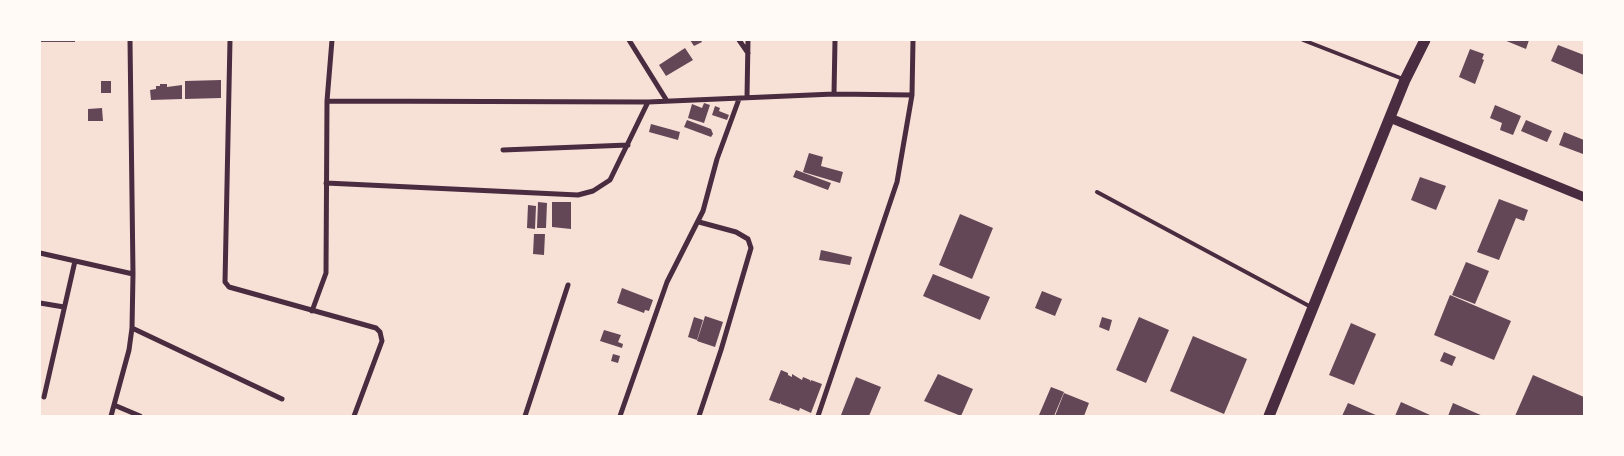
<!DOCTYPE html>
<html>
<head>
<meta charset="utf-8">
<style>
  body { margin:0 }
  #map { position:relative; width:1624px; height:456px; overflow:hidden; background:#f7e1d7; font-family:"Titillium Web",sans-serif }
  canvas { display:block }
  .frame { position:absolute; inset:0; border:41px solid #fffaf5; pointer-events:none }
</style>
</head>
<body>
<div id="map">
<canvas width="1624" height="456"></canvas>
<div class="frame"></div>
</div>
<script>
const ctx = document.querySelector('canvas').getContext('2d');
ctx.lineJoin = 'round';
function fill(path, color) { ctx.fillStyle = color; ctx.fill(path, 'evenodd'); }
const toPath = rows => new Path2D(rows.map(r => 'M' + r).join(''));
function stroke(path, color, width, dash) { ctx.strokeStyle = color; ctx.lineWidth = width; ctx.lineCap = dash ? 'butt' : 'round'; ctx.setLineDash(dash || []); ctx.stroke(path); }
const building = toPath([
  [40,40,75,40,75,42,40,42],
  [690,40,701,40,702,42,694,46],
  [1504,40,1529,40,1526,49],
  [1558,45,1584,55,1584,75,1551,61],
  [685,48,693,60,666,76,659,65],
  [1470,49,1484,54,1482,59,1484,60,1475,84,1459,77],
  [221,80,221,98,185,99,185,81],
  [101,81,111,81,111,93,101,93],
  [160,84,167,84,167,87,182,85,182,99,151,100,150,90,156,89,156,86,160,86],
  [704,103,710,105,704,123,688,118,692,104,702,108],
  [1495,105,1521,116,1513,135,1500,130,1502,123,1490,118],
  [715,106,720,108,719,111,729,115,727,120,712,115],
  [102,108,103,121,88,121,88,109],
  [687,120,711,129,713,134,711,137,684,127],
  [1526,120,1552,131,1547,142,1521,131],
  [651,124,680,132,678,140,649,132],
  [1564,132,1584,140,1583,154,1559,145],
  [809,153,823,157,821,166,843,172,840,183,803,172],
  [796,170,831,183,828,190,793,177],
  [1420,177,1446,186,1436,210,1411,200],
  [1499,199,1528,210,1524,221,1516,218,1499,260,1477,252],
  [538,202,547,203,546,228,537,228],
  [552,202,571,202,571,229,552,227],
  [528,205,536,206,535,229,527,228],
  [960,214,993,228,972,279,939,265],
  [534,234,545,234,544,255,533,254],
  [821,250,852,257,850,265,819,260],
  [1466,262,1489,271,1475,304,1452,295],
  [933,274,990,297,980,320,923,296],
  [622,288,653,300,649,311,645,310,644,313,617,303],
  [1042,291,1062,299,1055,316,1035,308],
  [1450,295,1511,321,1494,360,1434,335],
  [705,316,723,322,715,347,697,341],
  [694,317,703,320,697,340,688,337],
  [1102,317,1112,320,1109,331,1099,327],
  [1139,317,1169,330,1146,383,1116,370],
  [1351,323,1376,334,1354,385,1329,375],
  [604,330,621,335,618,342,623,344,622,348,600,341],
  [1193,336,1247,359,1224,414,1170,391],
  [1444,352,1456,357,1452,366,1440,361],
  [613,354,620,356,618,363,611,361],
  [781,370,788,373,788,375,792,377,792,374,802,380,803,377,810,380,811,382,811,380,822,384,811,413,800,408,799,411,781,404,781,402,780,404,769,400],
  [938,374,973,389,961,416,924,401],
  [1533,375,1584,397,1584,416,1515,416],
  [856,377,881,387,869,416,844,416,841,415],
  [1051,387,1064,392,1054,416,1042,416,1039,415],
  [1064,393,1089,403,1084,416,1055,416],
  [1401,402,1430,415,1429,416,1395,416],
  [1348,403,1378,416,1342,416],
  [1453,403,1483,416,1448,416]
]);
const service = toPath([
  [1303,40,1403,79],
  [1097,192,1311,307]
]);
const minor = toPath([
  [230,40,225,282,229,287,376,328,380,332,382,341,354,416],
  [629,40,667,101],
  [739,40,748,53],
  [834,94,835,40],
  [747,97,748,40],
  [327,101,648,102],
  [503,150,628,145],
  [326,183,578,195,593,191,610,180,648,102,834,94,912,95,913,40],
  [699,222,736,232,748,239,751,248,721,350,699,416],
  [40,253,133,274,130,40],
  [40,303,64,307],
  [312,311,326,273,327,101,332,40],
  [132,328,282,399],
  [44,397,75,261],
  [114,405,140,416],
  [111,416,129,350,132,328,133,274],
  [525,416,568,285],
  [620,416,667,282,703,211,717,159,739,99],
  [818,416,897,182,912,95]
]);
const tertiary = toPath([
  [1390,118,1584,197]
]);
const primary = toPath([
  [1269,416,1405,80,1425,40]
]);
fill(building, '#644757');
stroke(service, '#4a2c40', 4);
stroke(minor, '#4a2c40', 5);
stroke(tertiary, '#4a2c40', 9);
stroke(primary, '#4a2c40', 11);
</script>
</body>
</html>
